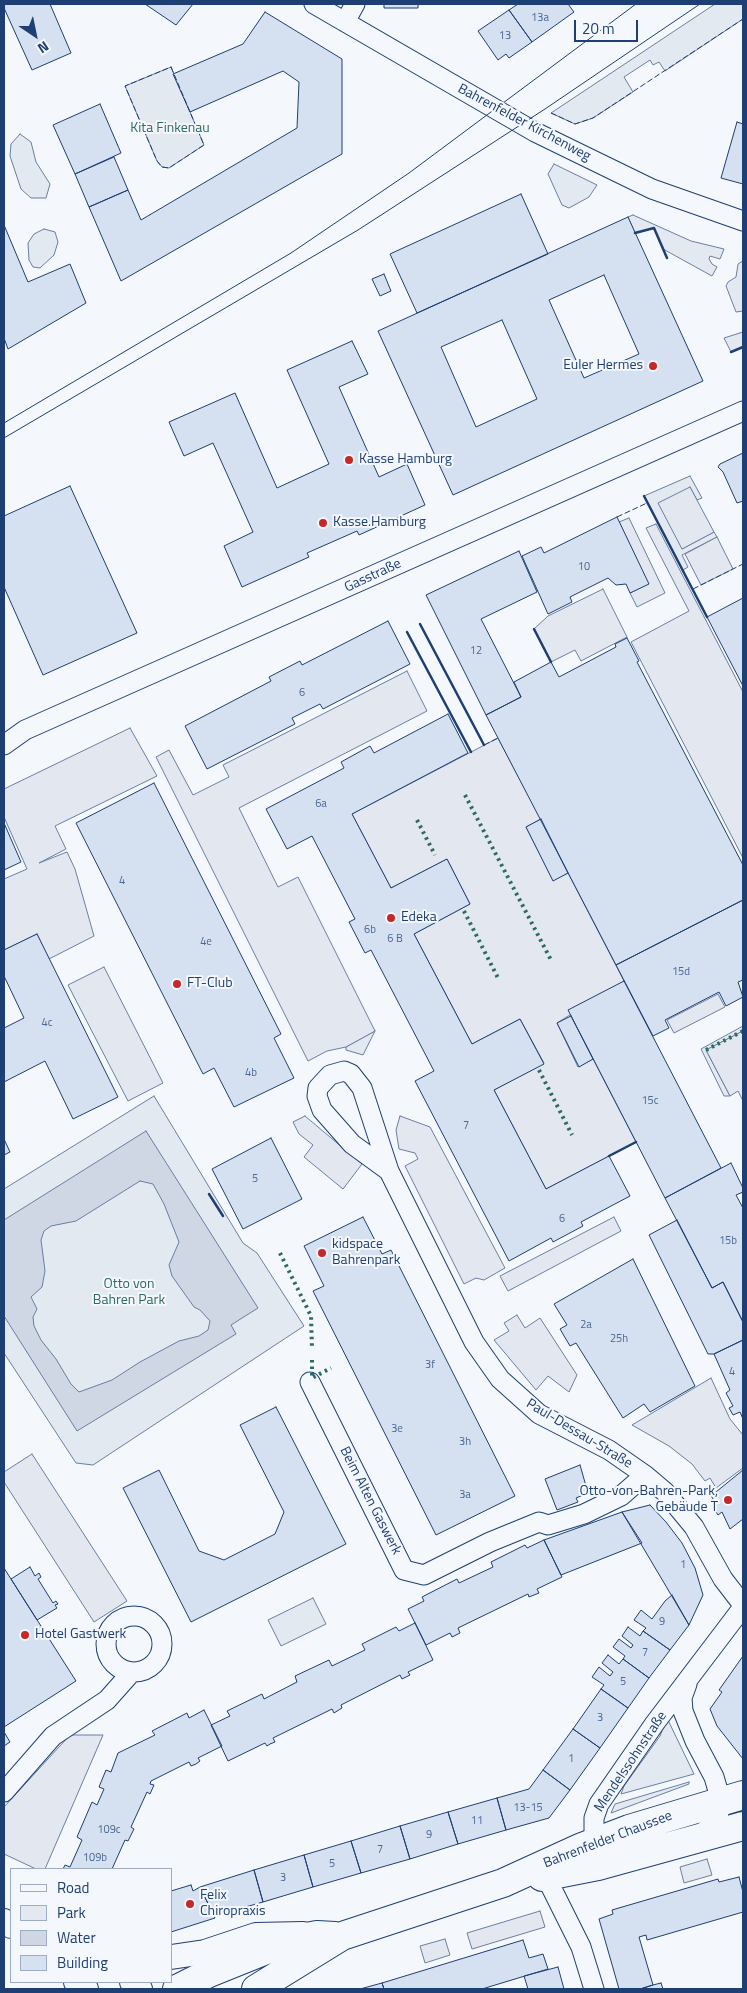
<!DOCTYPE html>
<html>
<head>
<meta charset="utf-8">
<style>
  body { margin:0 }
  #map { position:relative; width:747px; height:1993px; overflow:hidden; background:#f4f7fb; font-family:"Titillium Web",sans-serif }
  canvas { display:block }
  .frame { position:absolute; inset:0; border:5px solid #1d3f73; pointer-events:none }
  .legend { position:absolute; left:10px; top:1868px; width:162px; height:115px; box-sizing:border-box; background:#f4f7fb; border:1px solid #9eadc5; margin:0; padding:6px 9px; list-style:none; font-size:15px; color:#1d3f73 }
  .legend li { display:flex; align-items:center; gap:10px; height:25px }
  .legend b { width:25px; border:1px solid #9eadc5 }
  .north { position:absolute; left:10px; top:10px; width:50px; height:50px; -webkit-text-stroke:4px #f4f7fb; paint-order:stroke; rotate:146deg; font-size:14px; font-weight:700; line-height:20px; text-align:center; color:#1d3f73 }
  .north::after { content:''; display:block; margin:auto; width:18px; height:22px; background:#1d3f73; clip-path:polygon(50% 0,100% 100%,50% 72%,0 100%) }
  .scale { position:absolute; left:574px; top:20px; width:64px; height:22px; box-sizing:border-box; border:2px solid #1d3f73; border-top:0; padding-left:6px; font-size:15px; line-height:18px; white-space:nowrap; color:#1d3f73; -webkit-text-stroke:4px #f4f7fb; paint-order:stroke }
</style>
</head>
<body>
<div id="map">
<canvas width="747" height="1993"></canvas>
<div class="frame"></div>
<ul class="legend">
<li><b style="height:6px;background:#f4f7fb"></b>Road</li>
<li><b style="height:14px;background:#e3e9f0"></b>Park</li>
<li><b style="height:14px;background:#cfd7e4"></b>Water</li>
<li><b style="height:14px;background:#d5e0f0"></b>Building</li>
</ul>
<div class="north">N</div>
<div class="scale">20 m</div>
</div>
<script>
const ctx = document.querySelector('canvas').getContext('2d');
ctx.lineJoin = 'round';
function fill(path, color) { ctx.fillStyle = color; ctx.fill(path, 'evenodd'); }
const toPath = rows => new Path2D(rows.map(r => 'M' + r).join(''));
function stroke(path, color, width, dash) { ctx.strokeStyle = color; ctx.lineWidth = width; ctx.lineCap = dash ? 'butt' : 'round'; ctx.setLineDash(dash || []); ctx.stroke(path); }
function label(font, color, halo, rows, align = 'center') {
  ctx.font = font + ' "Titillium Web",sans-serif'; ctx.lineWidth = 4; ctx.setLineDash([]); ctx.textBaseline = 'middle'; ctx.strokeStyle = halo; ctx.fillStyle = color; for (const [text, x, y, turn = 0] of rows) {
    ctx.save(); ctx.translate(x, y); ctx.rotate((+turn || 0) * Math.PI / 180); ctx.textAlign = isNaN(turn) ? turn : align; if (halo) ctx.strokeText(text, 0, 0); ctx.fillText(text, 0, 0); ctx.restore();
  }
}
const green = toPath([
  [715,4,743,4,743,19,665,71,659,62,653,65,650,60,624,77,633,92,593,118,575,124,551,113,715,4],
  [171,67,204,145,169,168,162,167,157,161,125,86,171,67],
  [20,134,31,142,36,162,50,184,46,198,31,198,21,189,10,156,11,144,20,134],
  [554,164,597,185,589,197,569,208,562,205,548,174,554,164],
  [633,215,691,241,724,249,720,259,710,256,709,259,712,264,717,267,712,276,663,249,654,228,635,233,628,217,633,215],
  [44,229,55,232,58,242,54,255,40,268,33,267,29,260,28,243,34,234,44,229],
  [743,261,743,311,736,312,726,286,728,282,736,277,738,264,743,261],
  [743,332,743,347,731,352,724,338,743,332],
  [690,476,702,498,697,500,690,487,682,549,714,532,717,537,682,555,688,567,683,570,644,496,690,476],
  [743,1026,743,1031,706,1050,730,1096,724,1096,701,1049,743,1026],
  [375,1031,363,1055,346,1050,346,1047,375,1031],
  [154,1096,243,1243,257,1253,304,1326,93,1465,76,1463,4,1353,4,1189,154,1096],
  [313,1598,326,1624,281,1646,268,1620,313,1598],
  [667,1718,694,1774,621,1794,624,1786,660,1736,667,1718],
  [689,1782,689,1784,611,1813,615,1804,689,1782],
  [707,1859,712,1875,684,1883,680,1867,707,1859]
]);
const parking = toPath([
  [690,487,714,532,682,549,658,503,690,487],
  [629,518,665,593,637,607,630,593,648,584,619,522,629,518],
  [656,524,743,692,743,858,631,642,689,611,646,528,656,524],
  [717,537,733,569,701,585,685,554,717,537],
  [603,589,627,637,581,661,575,650,551,662,534,629,548,616,603,589],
  [407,671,427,711,239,808,278,887,298,877,375,1031,346,1047,327,1051,308,1061,156,757,169,750,193,795,229,777,223,765,407,671],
  [130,728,157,776,55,826,66,849,39,863,67,852,75,869,94,936,49,959,37,934,4,950,4,879,27,869,4,817,4,789,130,728],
  [498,738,541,819,526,827,553,880,568,873,624,981,557,1023,578,1067,593,1059,636,1142,546,1189,494,1090,544,1063,520,1019,472,1044,414,934,470,904,447,859,391,888,352,814,498,738],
  [104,967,163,1083,128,1101,68,985,104,967],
  [718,994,725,1007,674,1033,667,1020,718,994],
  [743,1031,743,1101,738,1091,730,1096,706,1050,743,1031],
  [305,1116,362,1164,343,1189,304,1157,313,1145,299,1134,293,1122,305,1116],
  [400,1116,430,1127,505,1268,484,1280,476,1278,464,1284,405,1166,418,1159,415,1153,399,1149,396,1130,400,1116],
  [614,1217,621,1231,508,1291,500,1276,614,1217],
  [517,1315,525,1328,540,1318,577,1375,569,1392,548,1376,536,1390,494,1340,509,1331,504,1323,517,1315],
  [711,1378,730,1419,743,1435,743,1468,716,1488,710,1478,705,1481,692,1464,669,1446,632,1425,711,1378],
  [32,1454,127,1601,94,1622,4,1482,4,1472,32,1454],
  [70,1735,103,1735,45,1869,36,1869,4,1854,4,1807,70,1735],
  [540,1911,545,1927,472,1949,467,1933,540,1911],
  [445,1939,450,1955,425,1963,420,1946,445,1939]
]);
const water = toPath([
  [146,1131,258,1308,231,1325,236,1334,77,1431,4,1316,4,1220,146,1131],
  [140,1181,153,1184,164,1204,179,1242,169,1265,172,1276,194,1307,200,1310,210,1321,208,1330,199,1336,179,1341,140,1362,112,1380,79,1392,71,1384,56,1359,41,1340,34,1326,33,1317,37,1309,31,1297,42,1287,45,1271,41,1240,44,1231,51,1226,76,1221,140,1181]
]);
const building = toPath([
  [4,4,50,4,71,53,32,70,4,8,4,4],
  [145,4,193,4,176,25,145,4],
  [384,4,418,4,418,8,384,8,384,4],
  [518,4,568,4,574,12,532,42,509,10,518,4],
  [509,10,532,42,509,58,506,54,498,60,478,31,509,10],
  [265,12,342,59,342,154,121,281,89,207,128,190,141,220,297,128,299,82,283,71,190,112,173,74,243,44,265,12],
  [100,104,121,153,75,174,53,125,100,104],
  [737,122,743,124,743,184,721,178,737,122],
  [114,157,128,190,89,207,75,174,114,157],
  [521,194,548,254,417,313,390,254,521,194],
  [628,217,703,381,453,495,378,331,628,217],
  [604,275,639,354,584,378,549,300,604,275],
  [502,320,537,399,476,427,441,347,502,320],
  [4,225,28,282,70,264,86,303,8,349,4,338,4,225],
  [384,274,391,291,380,296,372,279,384,274],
  [352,341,368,374,339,387,379,477,407,464,425,505,359,535,357,531,307,553,309,557,242,587,224,546,253,532,213,443,184,456,169,422,235,393,277,488,329,464,287,370,352,341],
  [743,453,743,501,737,503,723,472,718,467,720,464,743,453],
  [70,486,137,633,43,675,4,587,4,516,70,486],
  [617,517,649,584,630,593,626,584,616,585,608,578,570,597,572,602,548,614,522,556,541,547,544,553,617,517],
  [519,551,537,592,481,619,521,697,486,715,426,595,519,551],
  [743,598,743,686,707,617,743,598],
  [388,621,410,664,323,709,320,704,292,718,295,724,207,769,185,726,271,681,269,677,300,661,302,665,388,621],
  [627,638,639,661,637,662,743,865,743,900,616,965,486,715,521,697,514,682,551,662,559,677,616,647,615,644,627,638],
  [448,714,468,753,352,814,391,888,447,859,470,904,414,934,472,1044,520,1019,544,1064,494,1090,546,1189,609,1156,630,1196,581,1222,583,1226,553,1242,551,1238,509,1261,415,1081,434,1071,371,950,365,953,349,922,355,919,312,836,287,849,266,809,344,768,341,762,370,746,374,753,448,714],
  [154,783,281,1034,274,1038,294,1078,234,1107,214,1068,203,1074,76,823,154,783],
  [541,819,568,873,553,881,526,827,541,819],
  [4,823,21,862,4,870,4,823],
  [743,900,743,980,738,982,743,997,726,1006,719,992,665,1020,669,1028,653,1036,616,965,743,900],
  [37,934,118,1097,73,1119,45,1061,4,1082,4,1028,24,1018,4,976,4,950,37,934],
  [624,981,721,1168,665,1198,568,1010,624,981],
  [571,1016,593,1059,579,1067,557,1023,571,1016],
  [271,1138,302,1199,243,1229,212,1169,271,1138],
  [4,1139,10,1152,4,1155,4,1139],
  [731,1163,743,1188,743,1192,736,1195,743,1208,743,1322,723,1282,712,1288,665,1198,731,1163],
  [363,1217,382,1254,391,1250,515,1496,436,1535,313,1291,324,1286,304,1246,363,1217],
  [677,1220,712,1288,723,1282,743,1322,743,1340,714,1354,708,1354,649,1235,677,1220],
  [633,1259,695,1386,650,1412,644,1404,623,1418,576,1343,570,1346,560,1329,567,1325,554,1304,633,1259],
  [743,1340,743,1419,740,1412,733,1415,729,1408,733,1406,726,1393,730,1390,714,1354,743,1340],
  [276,1407,346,1544,191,1622,123,1488,159,1470,199,1551,224,1560,275,1534,284,1512,240,1425,276,1407],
  [580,1465,588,1493,576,1498,578,1502,557,1510,545,1479,580,1465],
  [743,1470,743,1519,730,1529,722,1512,718,1515,713,1507,716,1503,711,1496,743,1470],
  [650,1505,666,1522,682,1543,695,1568,703,1595,689,1625,622,1512,650,1505],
  [622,1512,642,1543,561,1575,544,1540,622,1512],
  [544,1540,562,1577,537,1589,539,1593,529,1597,528,1594,458,1628,460,1633,452,1637,450,1633,426,1645,408,1609,424,1601,422,1597,457,1579,459,1583,493,1567,491,1562,525,1545,527,1548,544,1540],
  [30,1567,35,1576,39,1573,41,1577,38,1579,53,1603,56,1601,58,1604,55,1605,57,1608,37,1620,11,1579,30,1567],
  [4,1568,76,1681,4,1727,4,1568],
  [672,1595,689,1625,670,1650,643,1631,646,1628,634,1620,641,1610,652,1619,665,1601,672,1595],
  [415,1623,433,1660,408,1672,410,1675,402,1679,400,1675,341,1705,342,1708,334,1713,332,1709,273,1738,275,1742,270,1744,267,1746,265,1743,228,1761,211,1725,230,1716,227,1711,262,1694,264,1699,297,1682,295,1676,329,1660,332,1666,365,1650,362,1644,396,1627,399,1631,415,1623],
  [628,1627,640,1636,643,1631,670,1650,649,1678,623,1659,625,1656,613,1647,619,1639,631,1648,633,1645,622,1636,628,1627],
  [608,1655,619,1664,623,1659,649,1678,628,1708,601,1689,604,1685,592,1677,599,1667,610,1676,613,1672,602,1663,608,1655],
  [743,1656,743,1759,717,1726,710,1709,722,1692,719,1690,743,1656],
  [601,1689,628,1708,600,1748,573,1729,601,1689],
  [204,1710,222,1746,198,1758,200,1761,196,1764,191,1766,189,1762,151,1781,150,1784,154,1785,150,1794,147,1792,131,1827,134,1829,128,1841,125,1840,112,1869,63,1869,65,1865,70,1867,82,1840,77,1837,92,1802,97,1805,104,1789,99,1787,106,1770,111,1772,118,1753,155,1735,152,1731,187,1713,189,1718,204,1710],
  [573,1729,600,1748,570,1790,543,1770,573,1729],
  [4,1732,10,1742,4,1746,4,1732],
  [543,1770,570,1790,549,1818,506,1830,497,1798,529,1789,543,1770],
  [497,1798,506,1830,458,1844,448,1812,497,1798],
  [448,1812,458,1844,410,1859,400,1826,448,1812],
  [400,1826,410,1859,361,1873,351,1841,400,1826],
  [351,1841,361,1873,313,1887,304,1855,351,1841],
  [304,1855,313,1887,263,1902,254,1870,304,1855],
  [254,1870,263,1902,214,1916,200,1887,254,1870],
  [739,1877,743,1892,743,1912,647,1940,646,1935,639,1937,653,1985,640,1989,619,1989,599,1919,613,1914,612,1910,718,1879,719,1882,739,1877],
  [191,1885,193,1891,200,1887,215,1918,171,1932,171,1891,191,1885],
  [523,1940,529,1958,543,1954,548,1969,482,1989,384,1989,382,1983,523,1940],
  [558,1967,564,1989,528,1989,524,1976,558,1967],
  [382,1983,384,1989,359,1989,360,1989,382,1983],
  [661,1983,663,1989,640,1989,653,1985,661,1983]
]);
const minor = toPath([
  [314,4,535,132,652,189,743,221],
  [345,22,355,4],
  [4,745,25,730,743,411],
  [389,1171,352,1144,322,1110,317,1096,318,1088,330,1075,344,1071,351,1074,362,1088,389,1171,474,1342,500,1379,539,1414,609,1450,645,1475,665,1492,694,1527,723,1579,743,1605],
  [310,1382,404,1570,424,1575,490,1542,539,1522,548,1525,584,1514,621,1496,645,1475],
  '106 1644a28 28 0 1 1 56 0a28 28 0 1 1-56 0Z',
  [687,1684,682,1698,683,1711,695,1741,714,1777,721,1801,718,1817,699,1837],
  [4,1792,53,1736,107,1700,131,1673],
  [604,1849,597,1841,594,1832,594,1818,599,1804,655,1723,743,1607],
  [546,1877,581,1947,594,1989]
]);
const tertiary = toPath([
  [4,1921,11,1926],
  [171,1957,205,1952,256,1935,303,1934],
  [76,1982,86,1989],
  [132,1982,140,1989]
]);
const primary = toPath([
  [542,1877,598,1866,743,1826],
  [177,1989,209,1973,291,1940,317,1935,335,1936],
  [256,1989,342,1936,503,1883,582,1847,629,1829,743,1795]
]);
const tram = toPath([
  [4,423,291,253,409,173,636,4],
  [4,438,358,230,545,109,700,4]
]);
const hedge = toPath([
  [465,795,551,960],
  [417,820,435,855],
  [464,911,499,980],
  [706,1050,743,1031],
  [539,1070,572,1135],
  [280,1253,311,1316,312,1349],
  [312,1360,312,1378,331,1368]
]);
const fence = toPath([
  [171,67,204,145,169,168,162,167,157,161,125,86,171,67],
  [551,113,575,124,593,118,743,19],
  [617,517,647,503],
  [693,589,743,564],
  [484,745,498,738]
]);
const wall = toPath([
  [635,233,654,228,667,258],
  [731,352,743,347],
  [644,496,707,617],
  [420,624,484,745],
  [534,629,551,662],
  [407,632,471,752],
  [609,1156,636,1142],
  [209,1194,223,1216]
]);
const markers = [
  [653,366,5,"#c62828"],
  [349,460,5,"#c62828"],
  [323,523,5,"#c62828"],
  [391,918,5,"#c62828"],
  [177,984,5,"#c62828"],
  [322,1253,5,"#c62828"],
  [728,1500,5,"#c62828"],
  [25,1635,5,"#c62828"],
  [190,1904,5,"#c62828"]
];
const numberNames = [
  ["13a",540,18],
  ["13",505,36],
  ["10",584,567],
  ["12",476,651],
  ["6",302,693],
  ["6a",321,804],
  ["4",122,881],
  ["6b",370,930],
  ["6 B",395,939],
  ["4e",206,942],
  ["15d",681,972],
  ["4c",47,1023],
  ["4b",251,1073],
  ["15c",650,1101],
  ["7",466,1126],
  ["5",255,1179],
  ["6",562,1219],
  ["15b",728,1241],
  ["2a",586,1325],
  ["25h",619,1339],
  ["3f",430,1365],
  ["4",732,1372],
  ["3e",397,1429],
  ["3h",465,1442],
  ["3a",465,1495],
  ["1",683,1565],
  ["9",662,1622],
  ["7",645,1653],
  ["5",623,1682],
  ["3",600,1718],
  ["1",571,1759],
  ["13-15",528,1808],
  ["11",477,1821],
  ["109c",109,1830],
  ["9",429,1835],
  ["7",380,1850],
  ["109b",95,1858],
  ["5",332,1864],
  ["3",283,1878]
];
const streetNames = [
  ["Bahrenfelder Kirchenweg",524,123,28],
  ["Gasstraße",373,576,-25],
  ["Paul-Dessau-Straße",579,1434,31],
  ["Beim Alten Gaswerk",370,1501,63],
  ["Mendelssohnstraße",631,1762,-56],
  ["Bahrenfelder Chaussee",608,1840,-21]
];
const parkNames = [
  ["Kita Finkenau",170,129],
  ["Otto von",129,1285],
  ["Bahren Park",129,1301]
];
const poiNames = [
  ["Euler Hermes",643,366,"right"],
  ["Kasse Hamburg",359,460],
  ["Kasse.Hamburg",333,523],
  ["Edeka",401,918],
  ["FT-Club",187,984],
  ["kidspace",332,1245],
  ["Bahrenpark",332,1261],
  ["Otto-von-Bahren-Park,",718,1492,"right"],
  ["Gebäude T",718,1508,"right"],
  ["Hotel Gastwerk",35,1635],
  ["Felix",200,1896],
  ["Chiropraxis",200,1912]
];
fill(green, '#e3e9f0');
stroke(green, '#687fa3', 1);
fill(parking, '#e3e8f0');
stroke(parking, '#687fa3', 1);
fill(water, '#cfd7e4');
stroke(water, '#687fa3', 1);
fill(building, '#d5e0f0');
stroke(building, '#1d3f73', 1);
stroke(minor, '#1d3f73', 21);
stroke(tertiary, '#1d3f73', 26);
stroke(primary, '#1d3f73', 30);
stroke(minor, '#f4f7fb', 19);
stroke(tertiary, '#f4f7fb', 24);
stroke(primary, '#f4f7fb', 28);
stroke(tram, '#1d3f73', 1);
stroke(hedge, '#2c6c60', 4, [2.5, 4]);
stroke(fence, '#1d3f73', 1, [6, 2.5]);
stroke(wall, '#1d3f73', 2.5);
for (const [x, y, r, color] of markers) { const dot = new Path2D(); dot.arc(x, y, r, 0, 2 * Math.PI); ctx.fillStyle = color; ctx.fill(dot); stroke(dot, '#f4f7fb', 2); }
label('11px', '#4b6792', null, numberNames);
label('14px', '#1d3f73', '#f4f7fb', streetNames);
label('14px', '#2c6c60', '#f4f7fb', parkNames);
label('14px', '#1d3f73', '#f4f7fb', poiNames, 'left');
</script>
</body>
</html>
